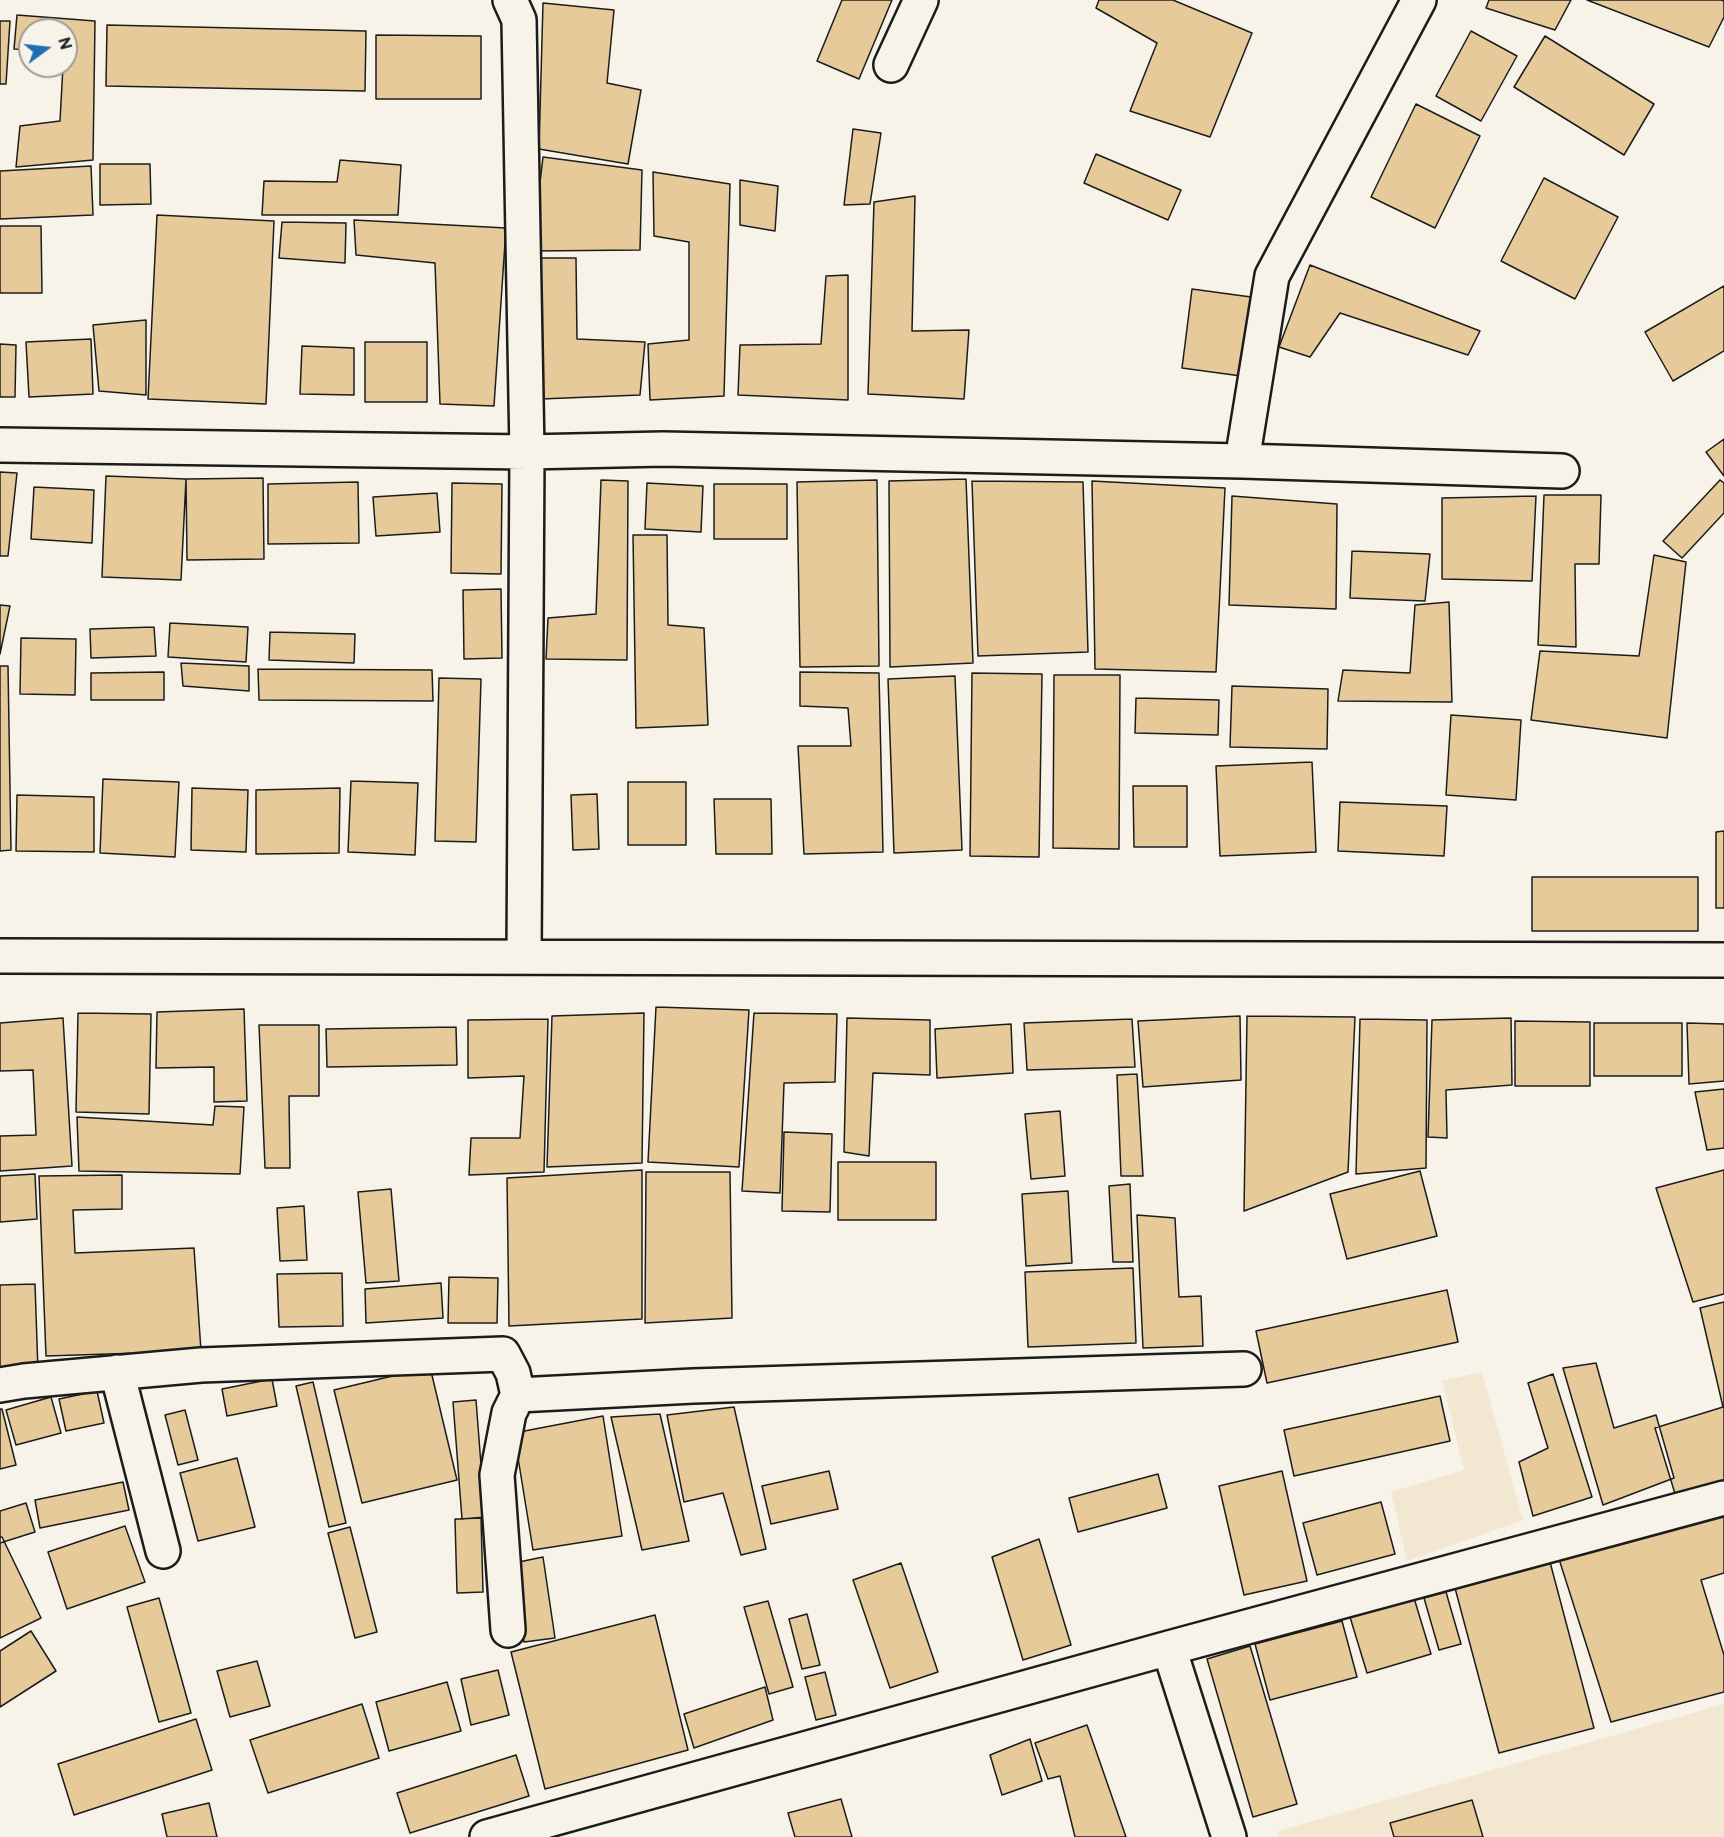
<!DOCTYPE html>
<html>
<head>
<meta charset="utf-8">
<style>
  body { margin:0 }
  #map { position:relative; width:1724px; height:1837px; overflow:hidden; background:#f7f3e8; font-family:"Balsamiq Sans",sans-serif }
  canvas { display:block }
  .north { position:absolute; left:18px; top:18px; width:60px; height:60px; box-sizing:border-box; background:#f7f3e8; border:2px solid #9f9d96; border-radius:50%; rotate:75deg; font-size:16px; font-weight:700; line-height:24px; text-align:center; color:#1c1c1c }
  .north::after { content:''; display:block; margin:auto; width:21px; height:27px; background:#1f6fb2; clip-path:polygon(50% 0,100% 100%,50% 72%,0 100%) }
</style>
</head>
<body>
<div id="map">
<canvas width="1724" height="1837"></canvas>
<div class="north">N</div>
</div>
<script>
const ctx = document.querySelector('canvas').getContext('2d');
ctx.lineJoin = 'round';
function fill(path, color) { ctx.fillStyle = color; ctx.fill(path, 'evenodd'); }
const toPath = rows => new Path2D(rows.map(r => 'M' + r).join(''));
function stroke(path, color, width, dash) { ctx.strokeStyle = color; ctx.lineWidth = width; ctx.lineCap = dash ? 'butt' : 'round'; ctx.setLineDash(dash || []); ctx.stroke(path); }
const built = toPath([
  [1482,1372,1523,1520,1407,1561,1391,1492,1464,1470,1442,1381],
  [1724,1704,1724,1837,1280,1837,1278,1831]
]);
const building = toPath([
  [842,0,892,0,859,79,817,61,842,0],
  [1099,0,1173,0,1252,33,1210,137,1130,111,1157,43,1096,8,1099,0],
  [1489,0,1571,0,1555,30,1486,8,1489,0],
  [1587,0,1721,0,1724,1,1724,17,1709,47,1587,0],
  [543,3,614,10,607,83,641,90,628,164,539,149,543,3],
  [17,15,95,21,93,160,16,167,20,126,60,121,63,66,66,66,66,30,30,30,30,50,14,49,17,15],
  [0,21,10,21,6,84,0,84,0,21],
  [107,25,366,31,365,91,106,86,107,25],
  [1471,31,1517,56,1481,121,1436,96,1471,31],
  [376,35,481,36,481,99,376,99,376,35],
  [1545,36,1654,104,1624,155,1514,87,1545,36],
  [1416,104,1480,136,1435,228,1371,197,1416,104],
  [853,129,881,133,870,204,844,205,853,129],
  [1096,154,1181,190,1168,220,1084,183,1096,154],
  [543,157,642,170,640,250,532,251,543,157],
  [340,160,401,165,398,215,262,215,264,181,337,182,340,160],
  [100,164,150,164,151,204,100,205,100,164],
  [91,166,93,215,0,219,0,171,91,166],
  [653,172,730,184,724,396,650,400,648,344,689,340,689,242,654,236,653,172],
  [1544,178,1618,217,1575,299,1501,261,1544,178],
  [740,180,778,186,775,231,740,225,740,180],
  [915,196,912,331,969,330,964,399,868,394,874,202,915,196],
  [157,215,274,221,266,404,148,399,157,215],
  [354,220,506,228,494,406,440,404,435,263,356,255,354,220],
  [282,222,346,223,345,263,279,258,282,222],
  [0,226,41,226,42,293,0,293,0,226],
  [532,258,576,258,577,339,645,342,640,395,541,399,532,258],
  [1310,265,1480,331,1468,355,1340,313,1310,357,1279,347,1310,265],
  [848,275,848,400,738,395,740,345,821,344,826,276,848,275],
  [1724,286,1724,351,1673,381,1645,332,1724,286],
  [1192,289,1251,297,1241,376,1182,368,1192,289],
  [146,320,146,395,99,391,93,325,146,320],
  [91,339,93,394,29,397,26,342,91,339],
  [365,342,427,342,427,402,365,402,365,342],
  [0,344,16,345,15,397,0,397,0,344],
  [302,346,354,348,354,395,300,394,302,346],
  [1724,439,1724,476,1706,452,1724,439],
  [0,472,17,473,8,556,0,556,0,472],
  [106,476,186,479,181,580,102,577,106,476],
  [263,478,264,559,187,560,186,479,263,478],
  [966,479,973,663,890,667,889,481,966,479],
  [601,480,628,481,627,660,546,659,548,618,596,614,601,480],
  [877,480,879,666,800,667,797,482,877,480],
  [1720,480,1724,483,1724,513,1682,558,1663,541,1720,480],
  [972,481,1083,482,1088,652,978,656,972,481],
  [1092,481,1225,488,1216,672,1095,669,1092,481],
  [358,482,359,543,268,544,268,484,358,482],
  [452,483,502,484,501,574,451,573,452,483],
  [647,483,703,486,701,532,645,529,647,483],
  [714,484,787,484,787,539,714,539,714,484],
  [34,487,94,490,92,543,31,539,34,487],
  [437,493,440,532,376,536,373,497,437,493],
  [1544,495,1601,495,1599,564,1575,564,1576,647,1538,645,1544,495],
  [1232,496,1337,504,1336,609,1229,605,1232,496],
  [1536,496,1532,581,1442,579,1442,498,1536,496],
  [633,535,667,535,668,625,704,628,708,725,636,728,633,535],
  [1352,551,1430,554,1425,601,1350,598,1352,551],
  [1654,555,1686,562,1667,738,1531,720,1540,651,1639,656,1654,555],
  [501,589,502,658,464,659,463,590,501,589],
  [1449,602,1452,702,1338,701,1343,670,1410,673,1415,605,1449,602],
  [0,605,10,606,0,654,0,605],
  [170,623,248,627,246,662,168,657,170,623],
  [154,627,156,656,91,658,90,629,154,627],
  [270,632,355,634,354,663,269,660,270,632],
  [21,638,76,639,75,695,20,694,21,638],
  [181,663,249,666,249,691,183,686,181,663],
  [0,666,8,666,11,850,0,851,0,666],
  [258,669,432,670,433,701,259,700,258,669],
  [164,672,164,700,91,700,91,673,164,672],
  [800,672,879,673,883,852,804,854,798,746,851,746,848,708,800,706,800,672],
  [972,673,1042,674,1039,857,970,856,972,673],
  [1054,675,1120,675,1119,849,1053,848,1054,675],
  [955,676,962,850,894,853,888,679,955,676],
  [439,678,481,679,476,842,435,841,439,678],
  [1232,686,1328,689,1327,749,1230,747,1232,686],
  [1136,698,1219,700,1218,735,1135,733,1136,698],
  [1451,715,1521,720,1516,800,1446,795,1451,715],
  [1312,762,1316,852,1220,856,1216,766,1312,762],
  [103,779,179,782,175,857,100,853,103,779],
  [351,781,418,783,415,855,348,852,351,781],
  [628,782,686,782,686,845,628,845,628,782],
  [1133,786,1187,786,1187,847,1134,847,1133,786],
  [192,788,248,790,246,852,191,850,192,788],
  [340,788,339,853,256,854,256,790,340,788],
  [597,794,599,849,573,850,571,795,597,794],
  [17,795,94,797,94,852,16,851,17,795],
  [714,799,771,799,772,854,716,854,714,799],
  [1340,802,1447,806,1444,856,1338,851,1340,802],
  [1724,831,1724,908,1716,908,1716,832,1724,831],
  [1532,877,1698,877,1698,931,1532,931,1532,877],
  [656,1007,749,1010,739,1167,648,1162,656,1007],
  [244,1009,247,1101,214,1102,214,1067,156,1068,157,1012,244,1009],
  [78,1013,151,1014,149,1114,76,1112,78,1013],
  [644,1013,642,1163,547,1167,552,1016,644,1013],
  [754,1013,837,1014,835,1082,784,1083,780,1193,742,1191,754,1013],
  [1240,1016,1241,1080,1143,1087,1138,1021,1240,1016],
  [1247,1016,1355,1017,1348,1172,1244,1211,1247,1016],
  [63,1018,72,1166,0,1171,0,1136,36,1135,33,1070,0,1071,0,1023,63,1018],
  [847,1018,930,1020,930,1075,873,1073,869,1156,844,1152,847,1018],
  [1511,1018,1512,1085,1446,1090,1447,1138,1428,1137,1432,1020,1511,1018],
  [548,1019,544,1172,469,1175,471,1138,520,1138,524,1076,468,1078,468,1020,548,1019],
  [1132,1019,1135,1067,1027,1070,1024,1023,1132,1019],
  [1360,1019,1427,1020,1426,1168,1356,1174,1360,1019],
  [1515,1021,1590,1022,1590,1086,1515,1086,1515,1021],
  [1594,1023,1682,1023,1682,1076,1594,1076,1594,1023],
  [1687,1023,1724,1024,1724,1081,1689,1084,1687,1023],
  [1011,1024,1013,1073,937,1078,935,1029,1011,1024],
  [259,1025,319,1025,319,1096,289,1096,290,1168,265,1168,259,1025],
  [456,1027,457,1065,327,1067,326,1029,456,1027],
  [1137,1074,1143,1176,1121,1176,1117,1075,1137,1074],
  [1724,1089,1724,1148,1707,1150,1695,1092,1724,1089],
  [215,1106,244,1107,240,1174,79,1171,77,1117,213,1125,215,1106],
  [1060,1111,1065,1176,1031,1179,1025,1114,1060,1111],
  [784,1132,832,1134,830,1212,782,1211,784,1132],
  [838,1162,936,1162,936,1220,838,1220,838,1162],
  [642,1170,642,1319,509,1326,507,1178,642,1170],
  [1724,1170,1724,1294,1693,1302,1656,1188,1724,1170],
  [1420,1171,1437,1236,1347,1259,1330,1194,1420,1171],
  [646,1172,730,1172,732,1318,645,1323,646,1172],
  [35,1174,37,1219,0,1222,0,1176,35,1174],
  [122,1175,122,1209,73,1210,75,1253,194,1248,201,1351,46,1356,39,1176,122,1175],
  [1130,1184,1133,1262,1113,1262,1109,1186,1130,1184],
  [391,1189,399,1281,366,1283,358,1192,391,1189],
  [1068,1191,1072,1263,1026,1266,1022,1194,1068,1191],
  [304,1206,307,1260,280,1261,277,1208,304,1206],
  [1137,1215,1175,1218,1179,1297,1201,1296,1203,1346,1143,1348,1137,1215],
  [1133,1268,1136,1343,1028,1347,1025,1272,1133,1268],
  [342,1273,343,1326,279,1327,277,1274,342,1273],
  [449,1277,498,1278,497,1323,448,1323,449,1277],
  [441,1283,443,1318,366,1323,365,1289,441,1283],
  [35,1284,38,1371,0,1372,0,1285,35,1284],
  [1447,1290,1458,1342,1267,1383,1256,1331,1447,1290],
  [1724,1302,1724,1484,1676,1497,1655,1428,1723,1407,1700,1308,1724,1302],
  [1596,1363,1614,1428,1656,1415,1674,1478,1603,1505,1563,1368,1596,1363],
  [430,1367,457,1480,362,1503,334,1390,430,1367],
  [1553,1374,1592,1497,1533,1516,1519,1462,1548,1448,1528,1383,1553,1374],
  [272,1379,277,1406,227,1416,222,1389,272,1379],
  [313,1382,346,1523,329,1527,296,1386,313,1382],
  [97,1391,104,1423,66,1431,59,1399,97,1391],
  [1440,1396,1450,1441,1294,1476,1284,1430,1440,1396],
  [51,1397,61,1433,16,1445,6,1410,51,1397],
  [476,1400,485,1517,462,1519,453,1402,476,1400],
  [734,1407,766,1549,741,1555,723,1493,684,1502,667,1415,734,1407],
  [0,1409,2,1409,16,1465,0,1469,0,1409],
  [185,1410,198,1460,178,1465,165,1415,185,1410],
  [660,1414,689,1541,642,1550,611,1417,660,1414],
  [603,1416,622,1536,533,1550,514,1433,603,1416],
  [237,1458,255,1527,198,1541,180,1473,237,1458],
  [829,1471,838,1509,771,1524,762,1486,829,1471],
  [1282,1471,1307,1581,1244,1595,1219,1486,1282,1471],
  [1158,1474,1167,1508,1078,1532,1069,1498,1158,1474],
  [123,1482,129,1510,40,1528,35,1500,123,1482],
  [1381,1502,1395,1554,1317,1575,1303,1523,1381,1502],
  [26,1503,35,1532,0,1543,0,1511,26,1503],
  [1724,1506,1724,1573,1701,1580,1724,1655,1724,1692,1611,1722,1559,1559,1724,1506],
  [481,1518,483,1592,457,1593,455,1519,481,1518],
  [125,1526,145,1582,67,1609,48,1552,125,1526],
  [350,1527,377,1632,355,1638,328,1533,350,1527],
  [0,1537,2,1537,41,1618,0,1638,0,1537],
  [1039,1539,1071,1645,1023,1660,992,1557,1039,1539],
  [543,1557,555,1638,524,1642,514,1563,543,1557],
  [1550,1562,1594,1728,1499,1753,1455,1588,1550,1562],
  [901,1563,938,1672,890,1688,853,1580,901,1563],
  [1446,1592,1461,1644,1439,1650,1424,1598,1446,1592],
  [159,1598,191,1713,159,1722,127,1607,159,1598],
  [1414,1598,1431,1654,1367,1673,1350,1617,1414,1598],
  [768,1601,793,1687,769,1694,744,1607,768,1601],
  [807,1614,820,1665,802,1669,789,1619,807,1614],
  [655,1615,688,1750,545,1789,511,1652,655,1615],
  [1342,1621,1357,1677,1270,1700,1255,1644,1342,1621],
  [31,1631,56,1671,0,1707,0,1651,31,1631],
  [1250,1646,1297,1804,1253,1817,1207,1659,1250,1646],
  [257,1661,270,1706,230,1717,217,1671,257,1661],
  [498,1670,509,1715,471,1725,461,1679,498,1670],
  [825,1672,836,1715,816,1720,805,1677,825,1672],
  [447,1682,461,1731,389,1751,376,1702,447,1682],
  [765,1687,773,1720,694,1748,684,1714,765,1687],
  [362,1704,379,1758,268,1793,250,1740,362,1704],
  [196,1719,212,1770,74,1815,58,1764,196,1719],
  [1087,1725,1126,1837,1075,1837,1060,1776,1048,1779,1035,1743,1087,1725],
  [1030,1739,1042,1781,1002,1795,990,1755,1030,1739],
  [516,1755,529,1796,410,1833,397,1793,516,1755],
  [841,1799,852,1837,795,1837,788,1813,841,1799],
  [1472,1800,1483,1837,1394,1837,1390,1823,1472,1800],
  [209,1803,217,1837,167,1837,162,1814,209,1803]
]);
const minor = toPath([
  [510,0,519,20,527,452,524,957],
  [891,65,921,0],
  [0,445,527,452,663,449,1242,461,1562,471],
  [1242,461,1272,276,1419,0],
  [0,956,1724,960],
  [117,1372,163,1551],
  [0,1385,24,1381,201,1365,503,1354,513,1373,518,1395,693,1386,1244,1369],
  [508,1630,497,1475,509,1413,518,1395],
  [1169,1648,1229,1837],
  [487,1837,1169,1648,1724,1498]
]);
fill(built, '#f2e7d1');
fill(building, '#e6ca9a');
stroke(building, '#1c1c1c', 1.5);
stroke(minor, '#1c1c1c', 38);
stroke(minor, '#f7f3e8', 33);
</script>
</body>
</html>
